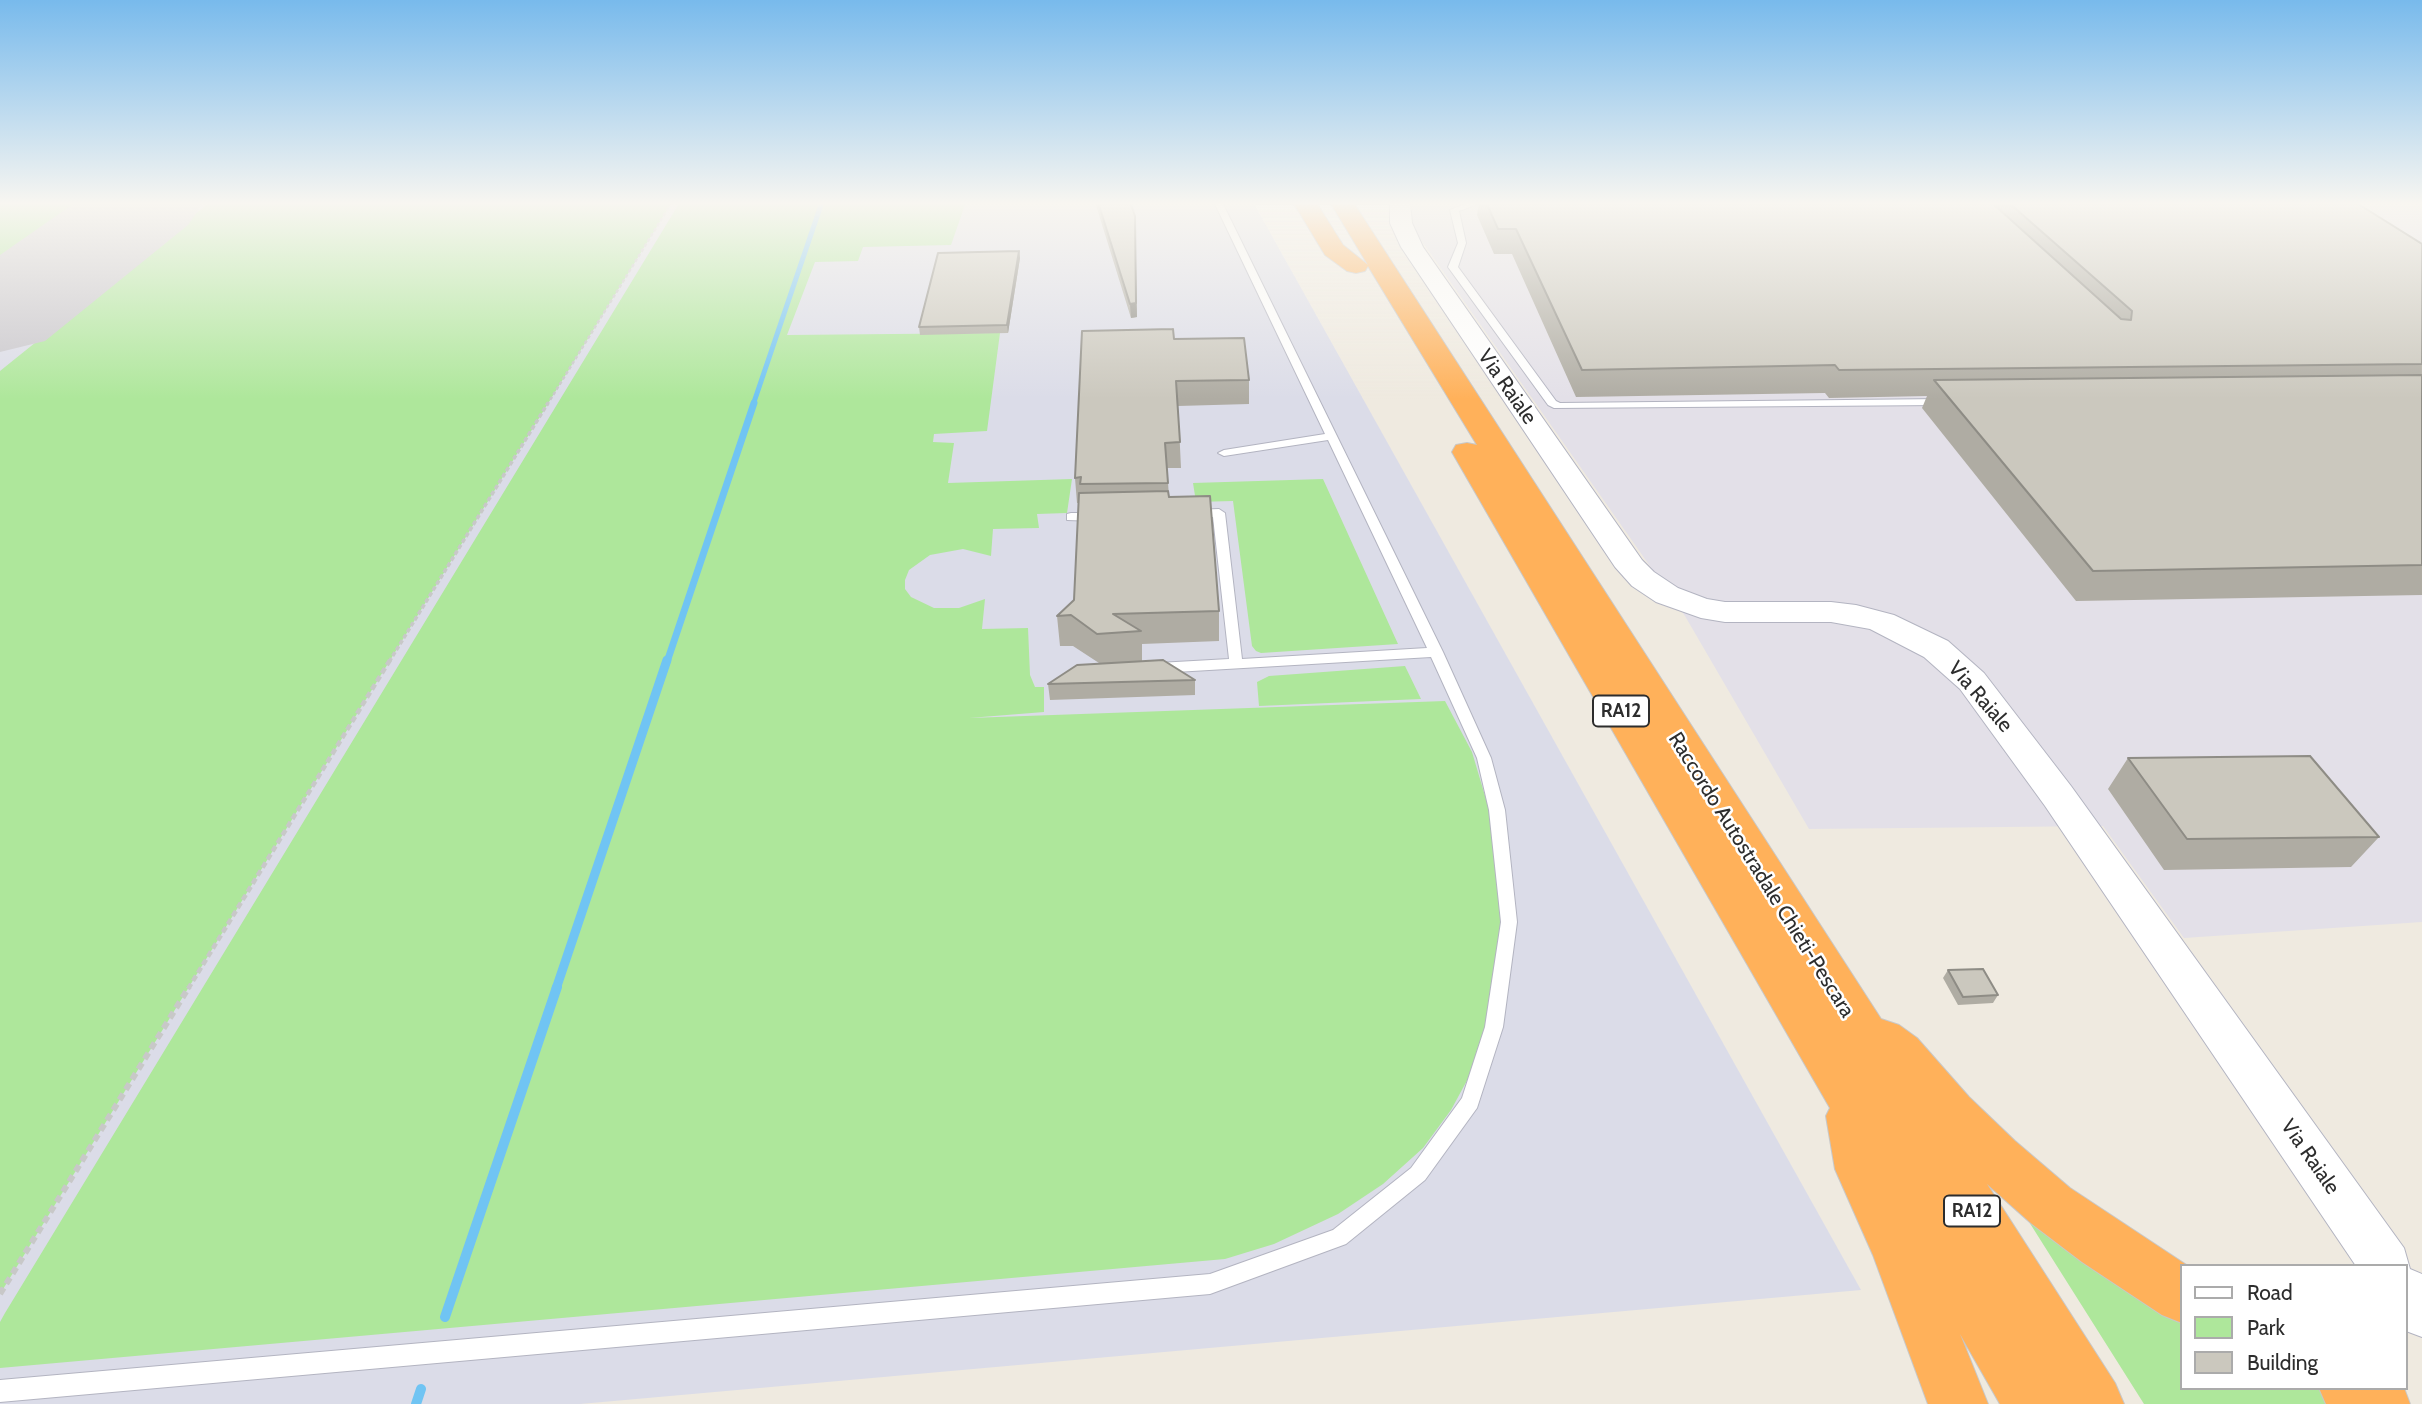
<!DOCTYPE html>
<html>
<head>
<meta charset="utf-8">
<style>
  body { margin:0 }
  #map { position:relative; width:2422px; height:1404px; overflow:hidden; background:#efeae0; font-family:Cabin,sans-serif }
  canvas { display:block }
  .legend { position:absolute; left:2180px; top:1264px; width:228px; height:126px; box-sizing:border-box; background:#fff; border:2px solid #ababab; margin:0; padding:9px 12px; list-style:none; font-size:21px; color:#2d2d2d }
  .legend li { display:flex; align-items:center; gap:14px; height:35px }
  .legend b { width:35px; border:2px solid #ababab }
</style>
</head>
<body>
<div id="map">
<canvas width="2422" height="1404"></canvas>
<ul class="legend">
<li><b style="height:9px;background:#fff"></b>Road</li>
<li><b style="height:19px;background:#aee79b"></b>Park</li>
<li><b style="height:19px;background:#cbc8be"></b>Building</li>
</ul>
</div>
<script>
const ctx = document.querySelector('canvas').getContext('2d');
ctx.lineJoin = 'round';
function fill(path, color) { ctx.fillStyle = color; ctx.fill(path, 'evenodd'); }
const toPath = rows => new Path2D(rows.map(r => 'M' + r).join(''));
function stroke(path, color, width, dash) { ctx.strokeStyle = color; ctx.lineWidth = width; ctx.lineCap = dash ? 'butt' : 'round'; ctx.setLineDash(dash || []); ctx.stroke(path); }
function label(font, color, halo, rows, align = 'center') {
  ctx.font = font + ' Cabin,sans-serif'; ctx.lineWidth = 5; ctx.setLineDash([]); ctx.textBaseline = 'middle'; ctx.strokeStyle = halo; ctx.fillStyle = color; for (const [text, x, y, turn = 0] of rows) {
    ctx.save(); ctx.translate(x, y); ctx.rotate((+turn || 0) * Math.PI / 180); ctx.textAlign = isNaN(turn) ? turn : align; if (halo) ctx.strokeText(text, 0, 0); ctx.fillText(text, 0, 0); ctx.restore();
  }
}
const industrial = toPath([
  [1414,202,2422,202,2422,922,2184,938,2103,826,1809,829,1685,616,1416,233,1410,213]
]);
const airport = toPath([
  [0,202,1253,202,1861,1290,580,1404,0,1404]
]);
const green = toPath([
  [0,202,89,202,0,265],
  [210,202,672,202,0,1294,0,371],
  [680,202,966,202,951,245,863,247,858,261,815,262,787,335,1000,333,987,431,934,434,933,442,954,443,948,483,1072,479,1067,513,1037,514,1039,528,993,529,991,556,963,549,930,555,909,570,905,580,905,589,911,597,934,608,959,608,985,599,982,629,1028,628,1030,675,1035,687,1044,687,1044,712,969,718,1445,701,1472,752,1491,816,1501,893,1499,959,1491,1018,1477,1062,1451,1110,1423,1148,1383,1184,1338,1214,1274,1244,1225,1259,0,1368,0,1322,5,1313],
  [1323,479,1398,644,1261,653,1256,651,1252,646,1233,501,1196,502,1193,483],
  [1405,666,1421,699,1259,706,1257,682,1269,676],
  [1995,1168,2105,1257,2182,1307,2182,1388,2323,1388,2350,1404,2144,1404]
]);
const streamFar3 = toPath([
  [753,405,822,202]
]);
const streamFar2 = toPath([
  [667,662,754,403]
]);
const streamFar1 = toPath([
  [556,989,667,660]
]);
const stream = toPath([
  [445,1317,557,987],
  [416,1404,421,1389]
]);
const runway = toPath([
  [76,202,204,202,188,225,45,341,0,352,0,255,76,202]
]);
const pathFar3 = toPath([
  [547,405,672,202]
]);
const pathFar2 = toPath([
  [389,662,548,403]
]);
const pathFar1 = toPath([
  [188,989,390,660]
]);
const path = toPath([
  [0,1294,189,987]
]);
const service = toPath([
  [1214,202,1222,202,1443,652,1491,758,1505,810,1517,922,1503,1027,1477,1108,1425,1180,1346,1244,1210,1294,0,1402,0,1380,1210,1274,1333,1230,1411,1168,1462,1098,1485,1027,1501,922,1489,810,1477,758,1431,657,1158,673,1151,668,1158,663,1229,659,1213,517,1190,517,1188,514,1194,510,1219,509,1225,513,1242,659,1427,648,1328,440,1224,456,1218,453,1224,450,1325,434,1214,202],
  [1470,202,1483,202,1459,211,1466,243,1458,267,1556,401,1560,403,1942,399,1947,402,1942,405,1554,408,1548,405,1448,267,1458,243,1450,210,1470,202],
  [1071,513,1096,513,1102,517,1096,521,1067,520,1067,514,1071,513]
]);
const tertiary = toPath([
  [1390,202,1410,202,1412,223,1423,247,1642,560,1654,572,1678,588,1707,599,1725,602,1831,602,1856,605,1894,615,1948,641,1984,673,2071,786,2404,1248,2410,1269,2422,1274,2422,1337,2406,1331,2406,1266,2356,1266,2045,806,1960,689,1924,657,1870,629,1831,622,1725,622,1701,618,1656,602,1632,586,1615,567,1401,247,1390,223,1390,202]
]);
const motorway = toPath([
  [1293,202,1316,202,1343,245,1368,265,1330,202,1353,202,1881,1019,1899,1025,1917,1038,1969,1097,2015,1141,2070,1188,2188,1266,2182,1266,2182,1323,2162,1315,2082,1262,2032,1224,1987,1184,2115,1383,2124,1404,2000,1404,1960,1334,1988,1404,1928,1404,1873,1255,1835,1169,1826,1116,1830,1108,1452,452,1456,445,1467,443,1477,445,1368,266,1365,271,1356,273,1347,271,1325,255,1293,202],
  [2319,1388,2404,1388,2410,1404,2326,1404,2319,1388]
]);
const wall = toPath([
  [1095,202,1130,202,1137,317,1131,318],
  [1479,202,2355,202,2422,244,2422,595,2076,601,1922,408,1927,396,1829,398,1825,393,1576,397,1512,254,1494,254,1477,215],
  [1019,251,1020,258,1008,333,920,335,919,327],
  [1174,339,1249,380,1249,404,1178,406,1181,468,1167,468,1169,497,1219,611,1219,641,1142,644,1142,661,1195,680,1195,695,1050,700,1048,684,1099,663,1073,646,1060,646,1057,616,1074,600,1079,503,1077,503,1075,478],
  [2128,758,2379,837,2351,867,2164,870,2108,789],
  [1948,970,1998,995,1993,1003,1958,1005,1943,978]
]);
const shadedWall = toPath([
  [1135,216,1137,317,1131,318,1130,304],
  [1019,251,1020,258,1008,333,1007,325]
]);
const building = toPath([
  [1098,202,1130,202,1135,216,1136,303,1130,304,1098,202],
  [1486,202,1991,202,2121,319,2131,320,2132,311,2008,202,2355,202,2422,244,2422,364,1839,370,1835,365,1582,370,1516,229,1498,229,1486,202],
  [1019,251,1007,325,919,327,938,253,1019,251],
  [1173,329,1174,339,1244,338,1249,380,1176,381,1180,442,1165,443,1168,483,1080,484,1081,477,1075,478,1082,331,1173,329],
  [2422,375,2422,565,2093,571,1934,380,2422,375],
  [1168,491,1169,497,1210,496,1219,611,1113,614,1141,631,1097,634,1071,615,1057,616,1074,600,1079,493,1168,491],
  [1163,660,1195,680,1048,684,1077,665,1163,660],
  [2310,756,2379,837,2187,839,2128,758,2310,756],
  [1983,969,1998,995,1963,997,1948,970,1983,969]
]);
const shields = [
  [1621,711,56],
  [1972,1211,56]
];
const shieldNames = [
  ["RA12",1621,711],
  ["RA12",1972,1211]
];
const streetNames = [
  ["Via Raiale",1507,387,55],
  ["Via Raiale",1980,697,49],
  ["Raccordo Autostradale Chieti-Pescara",1761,875,58],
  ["Via Raiale",2310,1157,55]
];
fill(industrial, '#e3e0e8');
fill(airport, '#dbdce8');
fill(green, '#aee79b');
stroke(streamFar3, '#70c4f3', 5);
stroke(streamFar2, '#70c4f3', 7);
stroke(streamFar1, '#70c4f3', 9);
stroke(stream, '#70c4f3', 10);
fill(runway, '#c8c6cc');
stroke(service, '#b3b4c1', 2);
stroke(tertiary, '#b3b4c1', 2);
stroke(motorway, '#c8c8c8', 2);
stroke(pathFar3, '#c8c8c8', 2.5, [3.5, 2.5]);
stroke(pathFar2, '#c8c8c8', 3.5, [4.5, 2.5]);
stroke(pathFar1, '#c8c8c8', 4.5, [6, 3.5]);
stroke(path, '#c8c8c8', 6, [7, 5]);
fill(service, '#fff');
fill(tertiary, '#fff');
fill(motorway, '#ffb15a');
fill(wall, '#afaca3');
fill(shadedWall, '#8e8c85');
fill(building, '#cbc8be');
stroke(building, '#8e8c85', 2);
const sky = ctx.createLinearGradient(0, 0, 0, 399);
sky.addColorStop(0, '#78baec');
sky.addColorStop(0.51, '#f8f6f1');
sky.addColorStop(1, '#f8f6f100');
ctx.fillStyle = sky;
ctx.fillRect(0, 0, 2422, 399);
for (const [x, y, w] of shields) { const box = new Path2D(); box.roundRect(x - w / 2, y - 15.5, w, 31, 5); ctx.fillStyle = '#fff'; ctx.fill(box); stroke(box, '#2d2d2d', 2); }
label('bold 19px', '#2d2d2d', null, shieldNames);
label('21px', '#2d2d2d', '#fff', streetNames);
</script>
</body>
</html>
